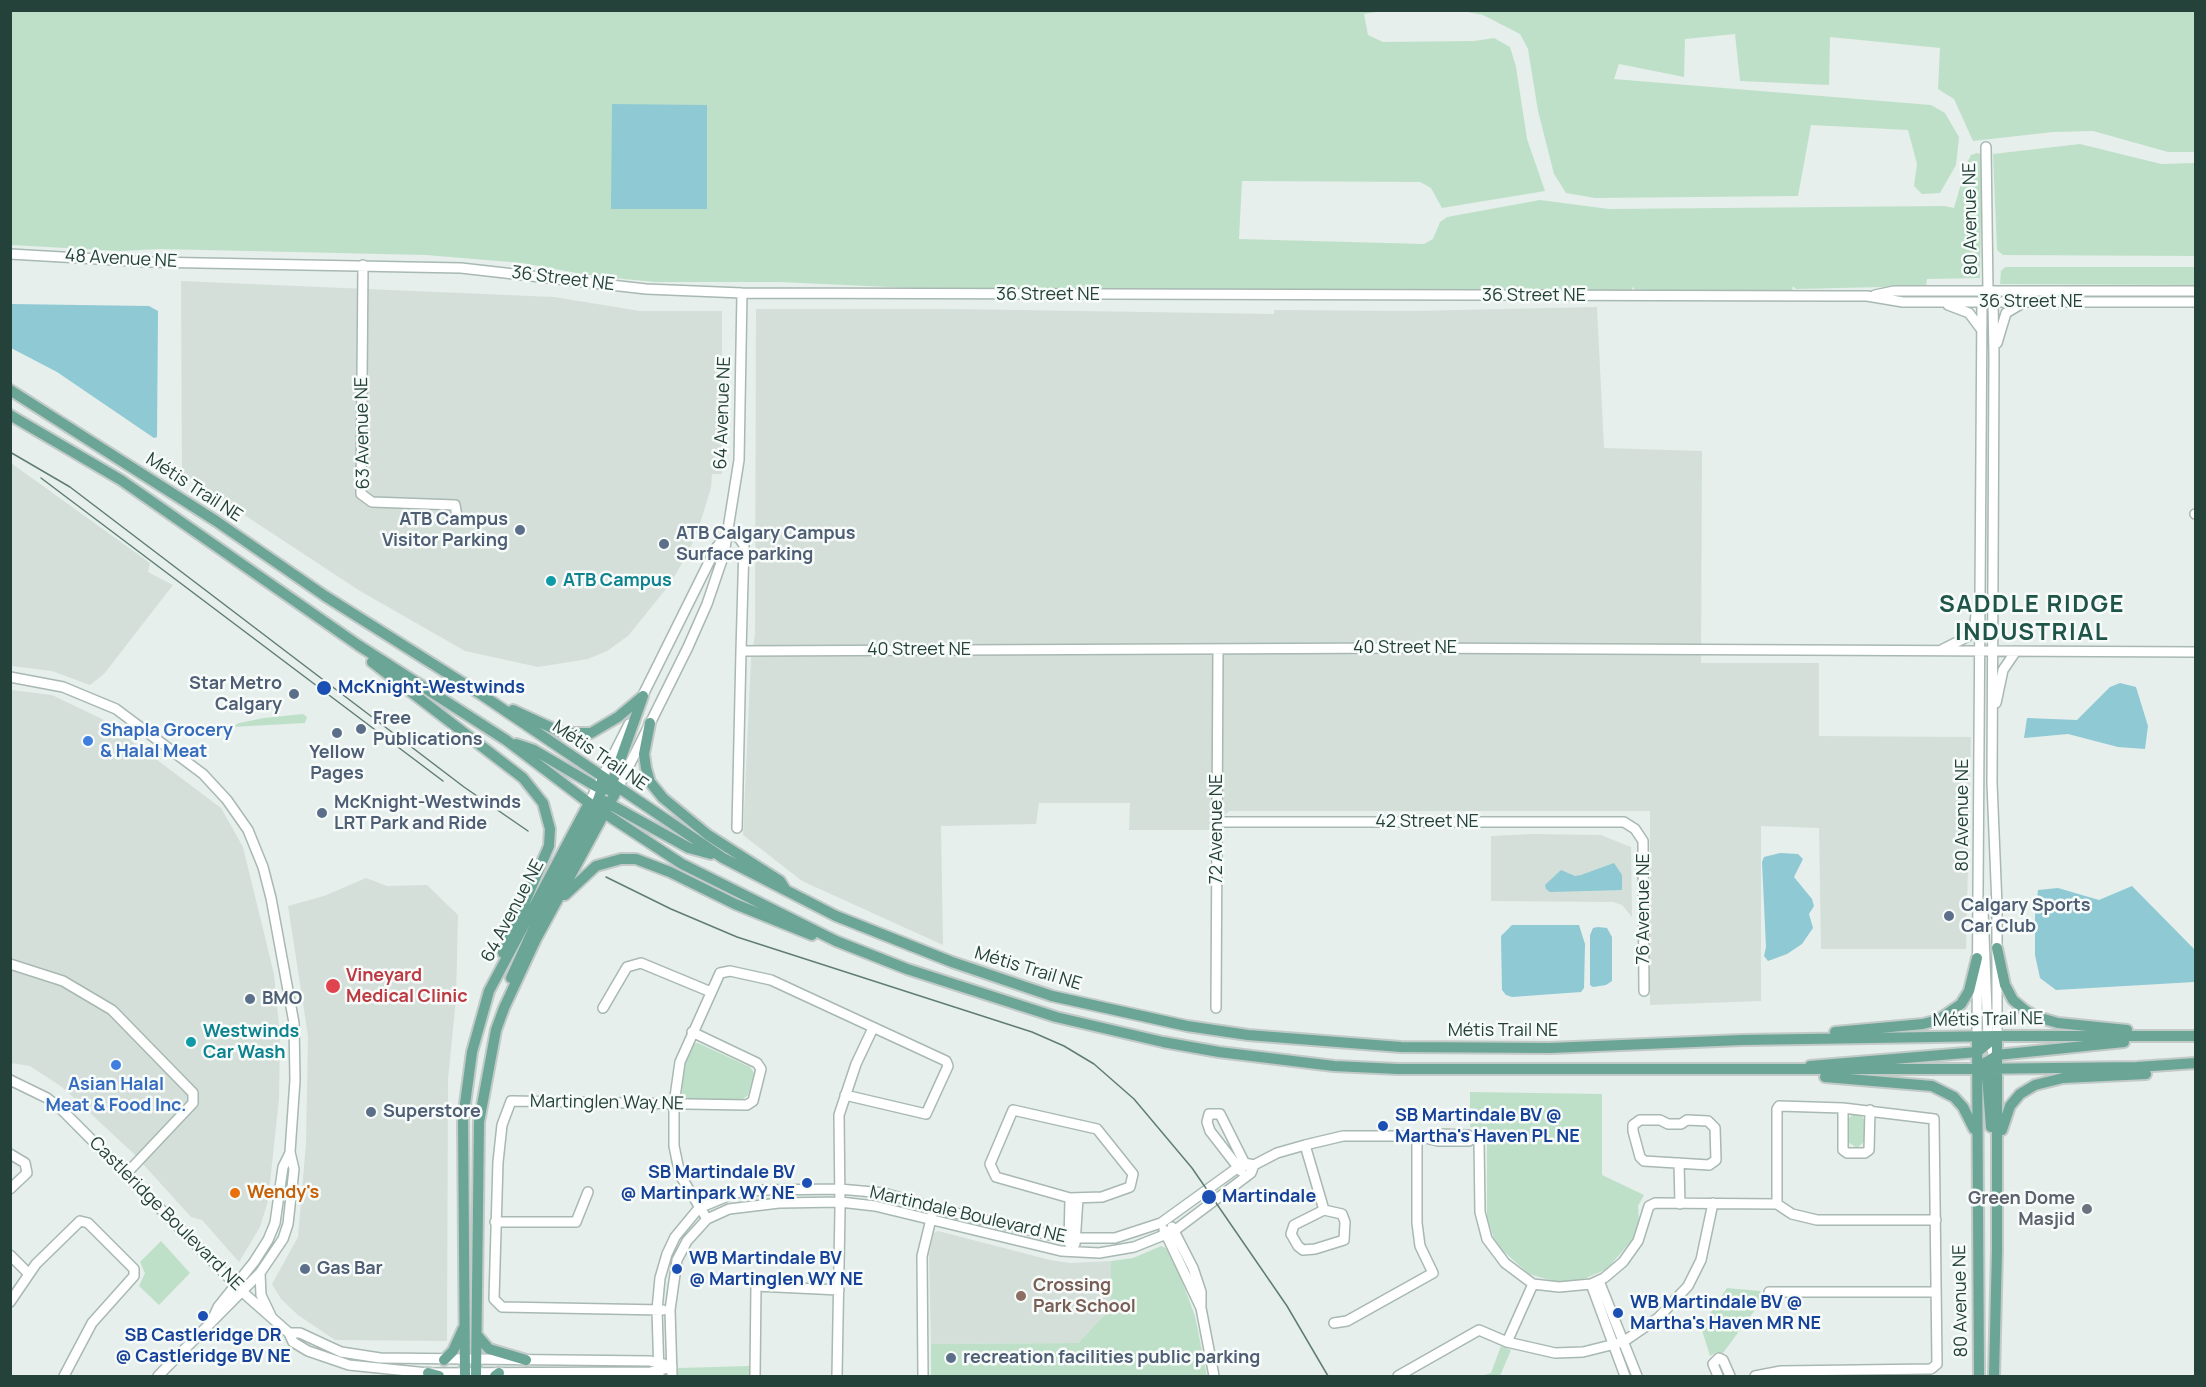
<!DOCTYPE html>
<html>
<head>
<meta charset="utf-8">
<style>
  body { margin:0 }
  #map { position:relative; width:2206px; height:1387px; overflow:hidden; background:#e6efeb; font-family:Manrope,sans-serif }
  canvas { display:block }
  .frame { position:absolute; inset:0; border:12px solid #24423a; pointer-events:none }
</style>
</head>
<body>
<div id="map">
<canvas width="2206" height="1387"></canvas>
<div class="frame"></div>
</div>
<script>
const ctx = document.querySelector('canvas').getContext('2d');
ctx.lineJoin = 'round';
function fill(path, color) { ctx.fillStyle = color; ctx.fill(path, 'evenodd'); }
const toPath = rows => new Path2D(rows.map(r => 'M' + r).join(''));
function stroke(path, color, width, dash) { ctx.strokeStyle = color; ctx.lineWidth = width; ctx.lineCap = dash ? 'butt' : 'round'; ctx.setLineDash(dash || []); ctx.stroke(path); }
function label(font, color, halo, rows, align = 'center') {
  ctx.font = font + ' Manrope,sans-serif'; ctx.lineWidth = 5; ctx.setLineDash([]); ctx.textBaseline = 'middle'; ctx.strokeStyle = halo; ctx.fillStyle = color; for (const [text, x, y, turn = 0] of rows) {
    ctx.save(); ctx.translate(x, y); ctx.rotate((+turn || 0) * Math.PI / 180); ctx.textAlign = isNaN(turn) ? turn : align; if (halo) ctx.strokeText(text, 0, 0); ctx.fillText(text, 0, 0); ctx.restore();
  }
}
const built = toPath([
  [181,281,554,297,640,311,722,311,722,474,712,474,711,488,697,533,687,555,670,584,628,636,607,651,588,659,538,667,465,651,360,591,182,474],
  [1597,307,1604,448,1702,451,1701,663,1819,663,1819,736,1971,737,1966,949,1821,949,1819,828,1761,826,1761,1001,1650,1005,1650,811,1229,811,1209,830,1129,830,1130,803,1039,803,1036,824,941,826,943,945,802,881,743,835,751,657,755,635,756,309,954,309,1274,314,1274,310,1411,311],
  [11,463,150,563,148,572,173,585,104,674,90,685,52,671,11,666],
  [11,690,52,695,104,720,221,808,243,847,274,974,280,1035,279,1099,268,1201,260,1227,239,1262,202,1220,191,1217,132,1152,62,1087,30,1066,11,1063],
  [1532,834,1601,835,1631,847,1632,917,1622,905,1613,902,1491,901,1491,836],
  [366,878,387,886,427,885,458,915,456,998,448,1080,447,1341,335,1340,298,1315,281,1299,272,1284,298,1237,306,1143,308,1036,288,906,324,896],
  [938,1231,1050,1260,1070,1263,1111,1261,1111,1308,1078,1343,931,1344,929,1254,934,1233]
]);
const green = toPath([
  [10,11,1383,11,1364,14,1368,35,1383,42,1474,41,1494,38,1510,47,1516,67,1527,139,1545,191,1442,208,1431,188,1420,182,1242,181,1239,239,1424,244,1433,239,1440,222,1447,217,1540,200,1609,209,1944,206,1954,208,1967,163,1971,155,1977,153,1981,154,1982,166,1980,278,1927,279,1926,286,1796,289,1793,286,1792,290,1636,290,1632,287,1632,290,954,290,779,282,655,282,593,276,522,263,426,255,160,249,120,251,11,245],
  [1462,11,2195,11,2195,152,2168,152,2093,131,2053,132,1973,141,1954,99,1938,89,1940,48,1830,37,1829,85,1740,81,1735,34,1685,39,1684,77,1619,64,1614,79,1931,105,1945,113,1959,137,1956,165,1940,193,1922,194,1914,186,1917,164,1908,130,1811,125,1798,196,1595,198,1566,193,1554,174,1538,111,1528,49,1520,34,1483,15],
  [2080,144,2161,164,2195,163,2195,256,2003,255,1997,250,1993,154],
  [2005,267,2195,267,2195,285,2000,284,2001,271],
  [303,714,307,717,305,723,232,727,239,723,264,718],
  [698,1043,750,1067,754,1073,748,1095,743,1099,686,1099,682,1094,683,1066,692,1044],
  [1470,1092,1602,1094,1602,1175,1644,1195,1638,1206,1639,1223,1632,1240,1607,1269,1579,1281,1553,1281,1529,1274,1502,1250,1494,1239,1487,1217,1487,1138,1480,1129,1470,1127],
  [1852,1115,1861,1115,1865,1121,1865,1141,1857,1148,1848,1142,1848,1119],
  [161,1241,190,1273,159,1305,139,1286,145,1273,140,1262],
  [1161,1246,1166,1248,1179,1273,1195,1316,1207,1376,931,1376,931,1344,1078,1343,1111,1308,1111,1261,1133,1258],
  [1727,1288,1760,1291,1763,1299,1723,1353,1717,1352,1710,1356,1701,1327],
  [1501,1346,1511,1350,1500,1376,1481,1376,1491,1373],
  [750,1366,750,1376,678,1376,678,1368]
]);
const water = toPath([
  [612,104,707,105,707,209,611,209],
  [10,304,149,306,158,311,157,437,154,438,57,372,11,348],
  [2120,683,2136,687,2148,726,2145,749,2118,747,2068,734,2024,738,2027,718,2077,720,2110,687],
  [1780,853,1798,854,1803,859,1794,877,1812,899,1814,906,1809,914,1813,928,1802,944,1787,954,1768,961,1764,956,1766,947,1762,862,1764,857],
  [1614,863,1622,875,1622,890,1550,892,1546,889,1545,885,1561,870,1575,876,1581,875],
  [2132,886,2195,950,2194,982,2056,990,2040,978,2035,955,2035,916,2038,890,2058,888,2099,900],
  [1512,925,1579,925,1585,944,1584,988,1581,992,1512,997,1506,995,1502,990,1501,936],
  [1598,927,1607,928,1612,937,1612,981,1606,985,1593,987,1590,985,1590,935,1593,928]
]);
const minor = toPath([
  [1986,147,1988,291,1993,302,1994,357,1992,783,1997,906,1997,1036],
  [10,254,149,262,461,268,646,289,742,293,1842,296,1867,296,1903,302,2196,302],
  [363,265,361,494,372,502,455,505,457,516],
  [1875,295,1894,291,2196,291],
  [1948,305,1969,313,1981,329],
  [1997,343,2006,313,2021,304],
  [2195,514,2196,514],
  [728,533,739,538,744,545,741,651,1402,648,2196,652],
  [1943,649,1967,637,1975,623,1976,614],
  [10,677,63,687,116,709,203,774,227,800,248,830,263,867,271,898,294,1023,295,1080,290,1152,294,1169,288,1224,283,1239,260,1273,158,1376],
  [640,701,716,548,727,535],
  [1996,703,2003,670,2016,651],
  [618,788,688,647,707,604,724,554,739,460,742,293],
  [589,803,629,724],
  [1217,822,1624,822,1635,829,1643,841,1644,991],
  [737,828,741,651],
  [1983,910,1988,1036,1995,1060],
  [10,964,63,981,112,1010,193,1093,193,1103,126,1174],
  [603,1008,627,967,641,963,711,992],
  [1216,1008,1218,650],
  [1977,1037,1982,302,1984,298],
  [10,1080,47,1098,62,1110,247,1296,289,1333,293,1342,308,1351,349,1365,428,1373,651,1372,672,1367],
  [1843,1108,1843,1150,1847,1153,1865,1153,1869,1150,1870,1110],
  [1013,1110,1097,1129,1133,1174,1130,1187,1102,1197,1070,1198,996,1177,990,1164,1013,1110],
  [1640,1120,1660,1120,1668,1124,1681,1124,1687,1120,1708,1121,1715,1128,1716,1160,1709,1165,1644,1161,1640,1157,1633,1131,1633,1125,1640,1120],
  [1432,1138,1438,1134,1468,1135,1479,1141,1480,1212,1487,1239,1505,1263,1533,1284,1559,1287,1591,1284,1604,1278,1623,1262,1638,1241,1649,1206,1655,1203,1777,1204,1792,1214,1817,1220,1936,1220],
  [1305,1145,1324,1210],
  [10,1154,25,1163,27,1173,10,1189],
  [1679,1163,1680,1204],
  [1241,1171,1210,1131,1207,1122,1209,1114,1220,1114,1246,1166],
  [1324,1210,1342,1214,1345,1222,1344,1240,1315,1249,1303,1250,1298,1246,1291,1234,1294,1225,1324,1210],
  [707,1219,680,1175,674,1146,674,1104,680,1062,720,973,730,971,771,980,946,1061,948,1066,926,1114,845,1095],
  [495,1222,576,1222,588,1192],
  [1172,1227,1193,1268,1201,1292,1201,1305],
  [1164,1230,1201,1308,1214,1376],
  [1069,1243,1070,1198],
  [1075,1244,1078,1198],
  [10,1255,28,1273],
  [260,1273,261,1295,271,1316],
  [1599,1281,1637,1376],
  [1591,1284,1625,1376],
  [1769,1292,1936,1292],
  [10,1302,36,1264,80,1221,88,1223,134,1269,134,1276,92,1323,64,1376],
  [663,1310,502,1307,494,1299,498,1162,502,1125,511,1101,747,1105,753,1101,761,1069,757,1063,692,1032],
  [213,1318,218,1307,254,1262,268,1240,275,1223,283,1167,290,1153],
  [1334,1323,1347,1321,1433,1273,1420,1246,1417,1223,1417,1136],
  [289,1333,300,1333,341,1352,380,1358,650,1361,664,1364],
  [1507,1342,1533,1284],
  [659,1375,657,1310,660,1278,667,1254,675,1237,699,1208,735,1193,763,1190,839,1189,884,1193,934,1208,1063,1238,1115,1238,1161,1223,1244,1163,1254,1165],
  [672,1376,670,1310,677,1260,687,1241,707,1219,729,1209,779,1203,840,1202,875,1206,1061,1251,1099,1253,1134,1247,1174,1231,1251,1173,1254,1165,1277,1153,1305,1145,1343,1136,1417,1136,1438,1141,1469,1141,1473,1138],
  [755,1376,756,1286,839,1290],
  [837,1376,840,1209,839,1115,856,1064,873,1028],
  [923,1376,922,1256,932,1215],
  [1398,1376,1479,1330,1507,1342,1555,1353,1583,1352,1623,1342,1658,1318,1688,1286,1701,1260,1713,1203],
  [1718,1376,1713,1364,1719,1358,1723,1360,1730,1376],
  [1755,1376,1781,1371,1931,1369,1937,1364,1934,1119,1843,1108,1779,1106,1777,1109,1777,1204]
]);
const major = toPath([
  [10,390,216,521,325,596,482,695,723,858,836,916,952,962,1052,996,1187,1026,1248,1035,1401,1047,1550,1048,1742,1040,1997,1036,2196,1036],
  [10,415,121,480,358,645,506,740,589,803,682,864,836,941,907,969,1056,1017,1163,1042,1219,1052,1334,1066,1398,1069,1970,1069,2137,1067,2196,1063],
  [372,662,523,778,543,803,550,829,549,846,503,953],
  [513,710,563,733,591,733,618,717,643,696],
  [650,723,644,754,646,768,650,782,663,798,708,835,780,881,785,889],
  [516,744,534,750,597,787,609,790],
  [610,789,643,696],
  [604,801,689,848,711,854],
  [565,895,596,866,621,859,636,859,670,872,735,904,812,935],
  [1997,948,2005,985,2013,1000,2026,1011,2037,1017,2058,1023,2127,1030],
  [511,978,537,921,592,816,602,789,602,778],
  [1835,1032,1923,1024,1938,1020,1961,1004,1969,991,1977,958],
  [1977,1037,1979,1376],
  [1986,1062,1991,1127],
  [1810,1066,1977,1052,1997,1036],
  [1977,1069,1997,1055,2124,1042],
  [1825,1077,1932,1086,1954,1097,1963,1107,1974,1129],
  [2002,1130,2010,1106,2020,1094,2035,1085,2063,1078,2146,1074],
  [477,1335,489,1349,526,1360],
  [444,1360,453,1351,463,1329],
  [428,1373,439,1376],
  [465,1376,463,1119,472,1052,489,991,589,803],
  [476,1376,479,1122,496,1030,504,1008,536,939,618,788],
  [495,1376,499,1373],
  [1994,1376,1997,1250,1997,1036]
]);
const tram = toPath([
  [10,452,70,487,464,787,528,831],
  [41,478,443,781],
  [606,877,671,909,737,937,1032,1032,1064,1046,1094,1064,1134,1099,1192,1168,1287,1306,1328,1376]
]);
const markers = [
  [520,530,6,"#5c6f8a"],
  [664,544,6,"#5c6f8a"],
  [551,581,6,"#0f9aa8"],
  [324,688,8,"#1a4fb4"],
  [294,694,6,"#5c6f8a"],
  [361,729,6,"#5c6f8a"],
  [337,733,6,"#5c6f8a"],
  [88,741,6,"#3f7fe0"],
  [322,813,6,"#5c6f8a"],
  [1949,916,6,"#5c6f8a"],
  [333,986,8,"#e0444e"],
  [250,999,6,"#5c6f8a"],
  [191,1042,6,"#0f9aa8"],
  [116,1065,6,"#3f7fe0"],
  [371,1112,6,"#5c6f8a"],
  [1383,1126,6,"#1a4fb4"],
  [807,1183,6,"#1a4fb4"],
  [235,1193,6,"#e8710a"],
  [1209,1197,8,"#1a4fb4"],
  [2087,1209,6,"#6b7280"],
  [305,1269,6,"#5c6f8a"],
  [677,1269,6,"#1a4fb4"],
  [1021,1296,6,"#8d6e63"],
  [1618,1313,6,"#1a4fb4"],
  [203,1316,6,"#1a4fb4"],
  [951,1358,6,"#5c6f8a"]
];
const streetNames = [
  ["80 Avenue NE",1971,219,-91],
  ["48 Avenue NE",121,259,3],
  ["36 Street NE",563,279,7],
  ["36 Street NE",1048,295],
  ["36 Street NE",1534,296],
  ["36 Street NE",2031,302],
  ["64 Avenue NE",723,413,-88],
  ["63 Avenue NE",363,433,-91],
  ["Métis Trail NE",194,488,33],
  ["40 Street NE",1405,648],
  ["40 Street NE",919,650],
  ["Métis Trail NE",600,756,34],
  ["80 Avenue NE",1963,815,-90],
  ["42 Street NE",1427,822],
  ["72 Avenue NE",1217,829,-90],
  ["76 Avenue NE",1644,909,-90],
  ["64 Avenue NE",513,911,-62],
  ["Métis Trail NE",1028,969,17],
  ["Métis Trail NE",1988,1020,-1],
  ["Métis Trail NE",1503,1031],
  ["Martinglen Way NE",607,1103,1],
  ["Castleridge Boulevard NE",166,1214,45],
  ["Martindale Boulevard NE",968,1215,13],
  ["80 Avenue NE",1961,1301,-91]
];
const serviceNames = [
  ["ATB Campus",508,520,"right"],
  ["Visitor Parking",508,541,"right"],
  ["ATB Calgary Campus",676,534],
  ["Surface parking",676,555],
  ["Star Metro",282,684,"right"],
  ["Calgary",282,705,"right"],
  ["Free",373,719],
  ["Publications",373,740],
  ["Yellow",337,753,"center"],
  ["Pages",337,774,"center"],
  ["McKnight-Westwinds",334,803],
  ["LRT Park and Ride",334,824],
  ["Calgary Sports",1961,906],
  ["Car Club",1961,927],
  ["BMO",262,999],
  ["Superstore",383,1112],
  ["Gas Bar",317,1269],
  ["recreation facilities public parking",963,1358]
];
const cultureNames = [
  ["ATB Campus",563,581],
  ["Westwinds",203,1032],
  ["Car Wash",203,1053]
];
const transitNames = [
  ["McKnight-Westwinds",338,688],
  ["SB Martindale BV @",1395,1116],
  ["Martha's Haven PL NE",1395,1137],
  ["SB Martindale BV",795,1173,"right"],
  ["@ Martinpark WY NE",795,1194,"right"],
  ["Martindale",1222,1197],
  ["WB Martindale BV",689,1259],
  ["@ Martinglen WY NE",689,1280],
  ["WB Martindale BV @",1630,1303],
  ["Martha's Haven MR NE",1630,1324],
  ["SB Castleridge DR",203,1336,"center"],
  ["@ Castleridge BV NE",203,1357,"center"]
];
const shopNames = [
  ["Shapla Grocery",100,731],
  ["& Halal Meat",100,752],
  ["Asian Halal",116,1085,"center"],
  ["Meat & Food Inc.",116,1106,"center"]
];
const healthNames = [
  ["Vineyard",346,976],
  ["Medical Clinic",346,997]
];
const foodNames = [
  ["Wendy's",247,1193]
];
const worshipNames = [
  ["Green Dome",2075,1199],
  ["Masjid",2075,1220]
];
const educationNames = [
  ["Crossing",1033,1286],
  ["Park School",1033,1307]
];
const districtNames = [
  ["SADDLE RIDGE",2032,605],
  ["INDUSTRIAL",2032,633]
];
fill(built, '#d4dfda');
fill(green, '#bfe0c8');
fill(water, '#8ec9d4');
stroke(minor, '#a8b8b2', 12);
stroke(major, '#c2cac8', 14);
stroke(minor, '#fff', 9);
stroke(major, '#6aa596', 10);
stroke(tram, '#5f7d75', 1.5);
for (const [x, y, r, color] of markers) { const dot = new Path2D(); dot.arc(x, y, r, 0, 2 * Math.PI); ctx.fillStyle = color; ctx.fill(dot); stroke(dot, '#f7fbf9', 2); }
label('18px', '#24423a', '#f7fbf9', streetNames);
label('bold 18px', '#4e5e75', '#f7fbf9', serviceNames, 'left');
label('bold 18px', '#0d838f', '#f7fbf9', cultureNames, 'left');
label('bold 18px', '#164399', '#f7fbf9', transitNames, 'left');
label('bold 18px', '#366cbe', '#f7fbf9', shopNames, 'left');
label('bold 18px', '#be3a42', '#f7fbf9', healthNames, 'left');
label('bold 18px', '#c56008', '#f7fbf9', foodNames, 'left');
label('bold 18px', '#5b616d', '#f7fbf9', worshipNames, 'right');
label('bold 18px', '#785e54', '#f7fbf9', educationNames, 'left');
ctx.letterSpacing = '1.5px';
label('bold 24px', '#1f5548', '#f7fbf9', districtNames);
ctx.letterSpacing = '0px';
</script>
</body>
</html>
